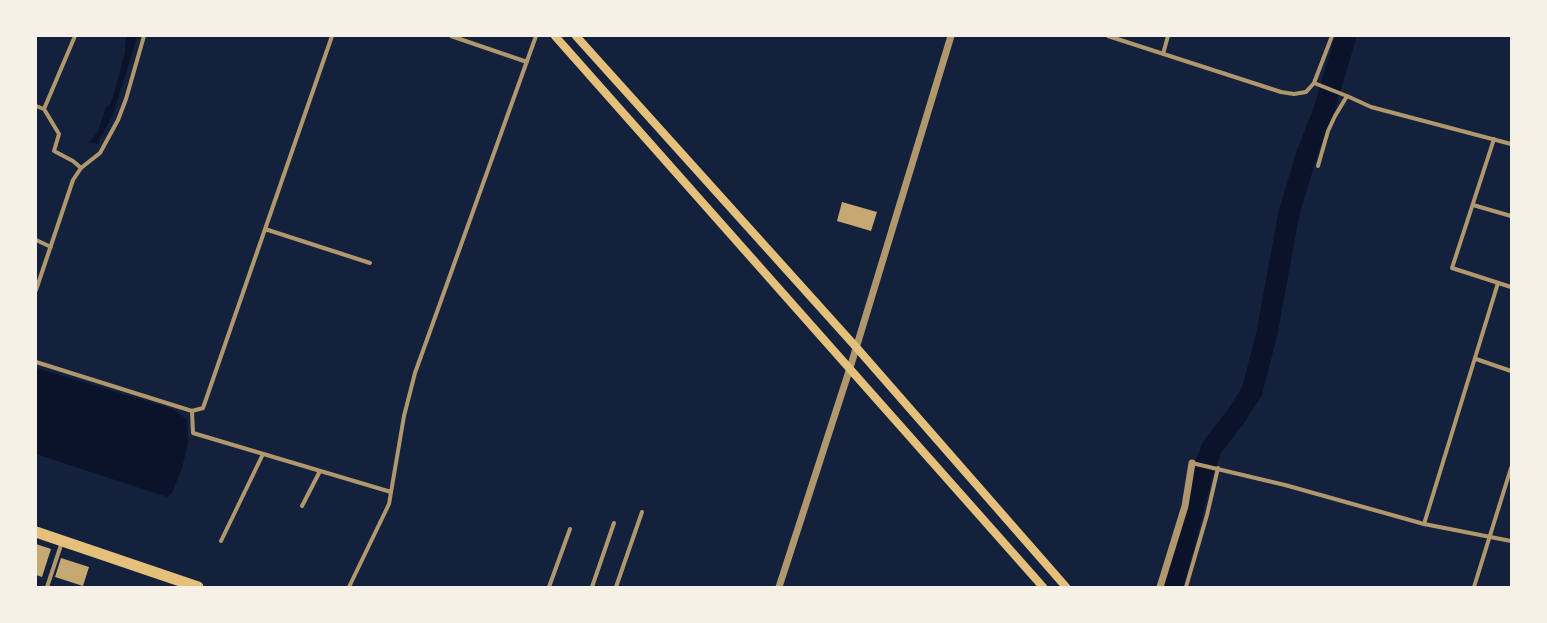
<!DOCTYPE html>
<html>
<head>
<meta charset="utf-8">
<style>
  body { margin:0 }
  #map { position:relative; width:1547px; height:623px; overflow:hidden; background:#14213d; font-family:Merriweather,serif }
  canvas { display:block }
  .frame { position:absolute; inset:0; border:37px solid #f6f1e7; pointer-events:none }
</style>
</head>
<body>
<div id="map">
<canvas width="1547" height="623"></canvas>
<div class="frame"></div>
</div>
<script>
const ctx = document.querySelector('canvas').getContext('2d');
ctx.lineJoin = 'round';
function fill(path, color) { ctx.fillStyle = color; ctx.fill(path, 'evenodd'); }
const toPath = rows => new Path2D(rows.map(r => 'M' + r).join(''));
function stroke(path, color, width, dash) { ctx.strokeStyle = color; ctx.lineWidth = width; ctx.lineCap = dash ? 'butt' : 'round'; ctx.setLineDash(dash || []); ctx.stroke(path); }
const water = toPath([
  [127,36,137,36,132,54,113,115,97,144,90,142,98,131,106,107,109,106,113,97,125,52,125,44],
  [36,368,173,409,187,420,188,443,182,468,172,493,167,497,36,454]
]);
const river = toPath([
  [1173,587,1203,471,1212,447,1237,415,1252,391,1267,333,1289,213,1307,153,1323,113,1346,36]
]);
const building = toPath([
  [842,202,877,212,871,231,837,221],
  [36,544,51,549,42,577,36,575],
  [61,558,89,567,83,586,55,577]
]);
const minor = toPath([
  [75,36,44,109,59,134,54,151,73,161,81,168],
  [451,36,527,62],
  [1108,36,1281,92,1294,94,1306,92,1314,83,1332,36],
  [1163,54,1168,36],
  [1314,83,1347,96,1371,107,1511,144],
  [36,106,44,109],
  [1494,139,1452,268,1511,287],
  [1318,166,1328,131,1335,116,1347,96],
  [1473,205,1511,216],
  [265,229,370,263],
  [36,240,51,247],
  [36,290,73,180,81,168,100,153,118,120,126,99,144,36],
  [1476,359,1511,371],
  [36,362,192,411,203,408,332,36],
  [192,411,193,433,391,492],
  [1192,463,1285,485,1424,524,1511,541],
  [302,506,320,471],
  [1424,524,1498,283],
  [221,541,263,454],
  [47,587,62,542],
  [349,587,389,504,404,416,415,373,536,36],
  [549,587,570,529],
  [592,587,614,523],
  [616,587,642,512],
  [1186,587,1207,515,1218,468],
  [1474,587,1511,468]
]);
const tertiary = toPath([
  [779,587,850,368,951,36],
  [1160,587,1185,506,1192,463]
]);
const secondary = toPath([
  [555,36,1043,587],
  [576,36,856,347,1066,587]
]);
const trunk = toPath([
  [36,532,198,587]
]);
fill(water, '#0b132b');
stroke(river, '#0b132b', 21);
fill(building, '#c6a872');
stroke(minor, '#b1986c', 4);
stroke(tertiary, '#b1986c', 7);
stroke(secondary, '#e5c07b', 8);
stroke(trunk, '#e5c07b', 11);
</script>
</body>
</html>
